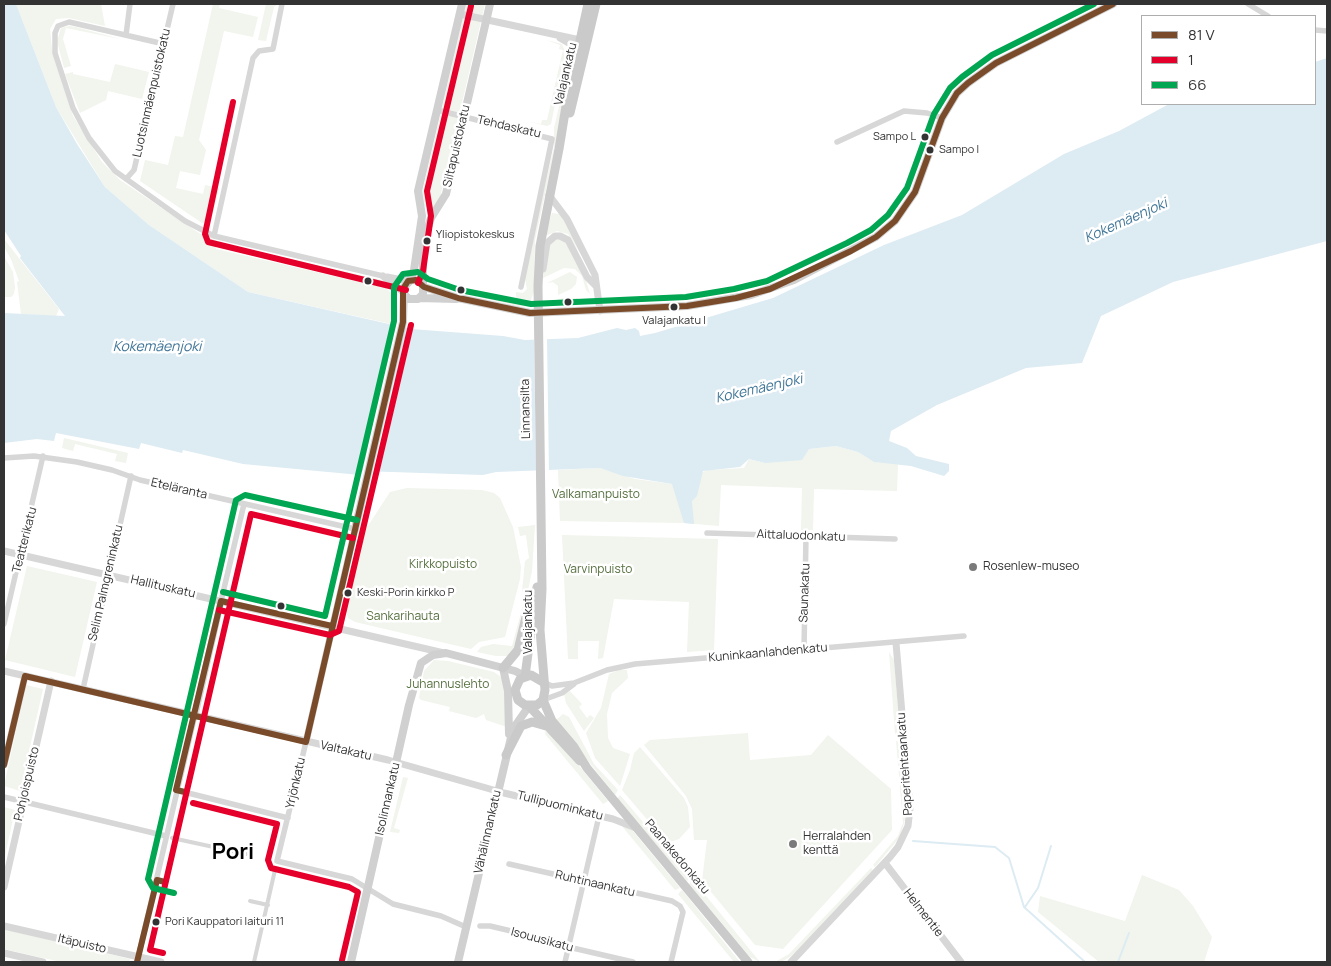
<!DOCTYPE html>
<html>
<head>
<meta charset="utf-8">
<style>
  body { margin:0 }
  #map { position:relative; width:1331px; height:966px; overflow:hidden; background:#fff; font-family:Manrope,sans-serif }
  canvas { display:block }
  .frame { position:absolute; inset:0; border:5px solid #333; pointer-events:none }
  .legend { position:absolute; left:1141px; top:15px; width:175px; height:90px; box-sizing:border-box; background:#fff; border:1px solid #adadad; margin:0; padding:6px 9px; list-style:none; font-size:15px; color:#333 }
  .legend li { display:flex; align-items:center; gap:10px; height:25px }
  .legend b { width:25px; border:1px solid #adadad }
</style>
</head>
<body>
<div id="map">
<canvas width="1331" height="966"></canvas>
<div class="frame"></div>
<ul class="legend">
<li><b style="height:6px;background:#7a4b2a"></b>81 V</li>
<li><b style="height:6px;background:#e4002b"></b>1</li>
<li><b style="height:6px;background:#00a651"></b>66</li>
</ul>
</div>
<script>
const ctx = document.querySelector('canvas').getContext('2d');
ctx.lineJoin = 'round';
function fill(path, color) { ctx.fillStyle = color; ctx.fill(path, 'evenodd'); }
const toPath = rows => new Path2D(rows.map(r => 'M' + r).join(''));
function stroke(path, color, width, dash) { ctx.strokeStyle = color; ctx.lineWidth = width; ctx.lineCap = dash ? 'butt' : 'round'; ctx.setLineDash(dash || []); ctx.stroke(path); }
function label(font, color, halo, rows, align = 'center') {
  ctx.font = font + ' Manrope,sans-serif'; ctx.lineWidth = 5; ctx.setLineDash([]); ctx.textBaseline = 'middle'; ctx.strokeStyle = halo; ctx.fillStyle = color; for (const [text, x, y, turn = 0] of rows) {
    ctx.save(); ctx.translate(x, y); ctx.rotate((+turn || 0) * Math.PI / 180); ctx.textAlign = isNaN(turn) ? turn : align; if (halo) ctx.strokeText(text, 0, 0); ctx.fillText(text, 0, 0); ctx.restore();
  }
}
const green = toPath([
  [16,4,101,4,105,26,69,18,56,19,50,29,52,49,73,116,102,162,120,180,199,233,217,241,216,249,386,288,397,299,398,314,396,325,248,292,149,225,105,187,56,107],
  [213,4,220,4,219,8,258,17,253,37,224,31,199,140,206,150,200,175,180,171,176,188,203,194,205,185,219,188,211,221,202,223,140,181,145,160,168,165,175,136,183,137],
  [266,4,278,4,274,7,266,41,258,40],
  [466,4,485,4,441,193,442,196,435,208,428,209,421,202,420,193,423,190],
  [69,26,76,27,120,39,66,28,63,39,71,66,64,68,57,41,61,28],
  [546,40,562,44,564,49,564,59,551,124,547,126,526,121,541,124,542,120,547,120,563,50,559,49,560,45],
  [569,47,570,63,555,149,535,240,534,291,531,300,516,299,516,292,523,293,527,289,524,274,554,147,554,128,568,68],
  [115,64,149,72,142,99,108,91,106,100,80,113,65,74,73,72,73,74,110,82],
  [552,213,559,214,563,217,585,261,568,234,557,231,545,236],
  [4,239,59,309,56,316,21,314,17,282,19,281,11,259,4,247],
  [558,239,567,243,584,274,590,294,586,290,582,276,575,269,564,268,543,278,545,251,554,240],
  [220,243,382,280,391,284,386,287,220,248],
  [4,256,13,272,15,287,14,294,11,297,4,297],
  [570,272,577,277,576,284,571,289,558,295,558,286,553,282,547,283],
  [474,294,523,304,547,303,563,298,578,298,578,300,566,300,553,306,534,307,518,306,479,297],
  [64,438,128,453,126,463,115,461,117,454,75,444,73,451,62,448],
  [836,446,858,452,874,462,898,464,897,491,814,489,813,530,801,530,802,488,721,485,719,526,684,523,560,521,558,470,600,468,635,479,672,484,708,470,744,468,749,459,765,463,809,449],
  [407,488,482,490,494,493,500,498,513,527,521,567,520,579,505,637,479,642,471,649,355,622,348,618,346,611,364,532,390,492],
  [535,525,532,571,517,644,511,656,496,656,477,652,481,647,493,644,512,646,526,594,522,592,525,561,529,558,526,535,520,536,518,527],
  [562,535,718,539,714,650,687,652,689,602,614,599,603,658,598,659,599,641,578,641,578,659,568,659],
  [27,566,97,582,75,677,5,660],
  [889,652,894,660,900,731,895,734],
  [434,660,448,661,494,672,501,677,505,684,507,727,486,720,484,714,476,718,449,711,450,707,421,700,419,698,424,671],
  [619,670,627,670,628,678,612,693,607,714,608,738,613,748,630,754,620,786,595,758,586,733,601,708,609,674],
  [26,685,43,689,20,791,4,786],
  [570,691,582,704,579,707,587,718,590,715,594,718,584,731,566,703,564,694],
  [563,714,569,717,594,764,618,790,615,795,556,720],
  [546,730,561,744,608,801,603,804,545,734],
  [748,733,750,760,811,755,828,735,891,789,892,830,783,949,755,945,702,881,707,840,694,840,692,809,686,796,644,745,650,740],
  [896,741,901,743,906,816,900,837,875,867,873,865,898,836,903,823],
  [640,747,684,798,688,807,690,827,679,839,667,843,622,790,630,770,634,753],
  [403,777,408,778,394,828,400,830,399,833,390,832],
  [620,795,690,877,687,881,617,799],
  [4,807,15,810,4,860],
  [621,825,632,830,680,888,675,890],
  [871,868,873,870,819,931,790,957,781,962,775,962,789,954],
  [1142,875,1179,890,1193,906,1212,937,1204,962,1099,962,1038,912,1040,896,1125,921],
  [693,880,760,962,750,957,689,884],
  [682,890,740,962,734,962,678,894],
  [4,929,130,959,129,962,61,962,4,949]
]);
const water = toPath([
  [4,4,16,4,56,107,77,144,105,187,149,225,248,292,411,329,503,336,525,340,578,338,617,328,626,330,635,328,639,331,640,336,655,333,773,298,884,245,962,215,1064,154,1119,131,1169,104,1315,104,1315,62,1327,58,1327,241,1173,282,1101,316,1082,363,1026,368,937,405,891,431,889,441,907,448,916,456,949,464,949,471,944,476,911,466,874,462,858,452,836,446,809,449,802,460,765,463,749,459,740,467,703,471,697,496,692,501,694,524,684,523,672,484,623,476,600,468,496,472,483,475,361,471,360,475,243,464,183,450,182,453,141,443,139,449,56,433,54,441,37,439,4,443,4,313,65,316,20,258,21,256,4,230]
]);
const pier = toPath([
  [394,323,406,325,374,475,362,474],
  [534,338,547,338,549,473,536,473]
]);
const stream = toPath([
  [913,841,995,847,1009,858,1024,907,1085,962],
  [1025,907,1038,888,1051,846],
  [1118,962,1129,933]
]);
const pedestrian = toPath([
  [172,838,246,854],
  [250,901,268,905],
  [254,962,275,870]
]);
const minor = toPath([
  [1248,4,1268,16],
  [1315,30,1327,31],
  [126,35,130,4],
  [164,44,69,22,58,26,55,33,55,53,73,108,89,138,115,171,185,221,214,236,383,276],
  [437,110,552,139,521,287],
  [837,142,904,111,927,113,942,118],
  [126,179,134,170,173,4],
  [214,236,253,58,259,51,273,49,282,4],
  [4,458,34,456,77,462,112,470,140,480,355,529],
  [707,533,895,539],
  [221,601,244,504],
  [4,624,43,456],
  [804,650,806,536],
  [543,682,552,686,574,683,607,670,635,664,964,636],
  [83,689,131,476],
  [543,700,562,693,574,684],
  [306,742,277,861,352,879,393,904,441,916,466,927],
  [176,790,288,818],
  [4,797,166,836],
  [509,864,672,901,680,906,683,912,671,962],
  [480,926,490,926,528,935,534,939,633,962],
  [137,962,195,715],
  [565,962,599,816]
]);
const tertiary = toPath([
  [460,14,580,40,583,43],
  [560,38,572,45,576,57],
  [549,195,567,219,595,275,600,311],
  [543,269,547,243,555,236,560,236,568,240,587,277,596,286],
  [383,276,403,292],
  [387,277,408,281],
  [4,551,444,653],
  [4,671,388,760,504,793,613,819,636,828],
  [195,715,221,601],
  [306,742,355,529],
  [4,765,25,676],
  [885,863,961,962],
  [4,887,51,681],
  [4,926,161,962],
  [4,953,43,962],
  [791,962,890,857,898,847,908,826,910,808,896,643]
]);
const secondary = toPath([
  [410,280,414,270,422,216,418,191,462,4],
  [423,285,423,243,431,218,446,194,490,4],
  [424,287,458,298,530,313,687,306,751,295,794,280,876,237,895,221,915,192,942,118,957,93,968,83,996,63,1113,4],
  [419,298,456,299],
  [355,529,403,322,404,287,412,279,418,281,423,285,423,294,418,299,409,299,404,294],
  [503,668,508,691,509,734],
  [351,962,409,705,421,663,433,655,446,653,515,671,525,676],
  [458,962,513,729,529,706]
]);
const primary = toPath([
  [570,113,596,4],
  [503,668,518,650,527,613],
  [525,676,537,587],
  [543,682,531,675,520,679,515,690,518,700,525,705,537,705,543,700,545,690,540,630,542,589,538,286,540,246,559,149,567,100,588,4],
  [543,700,552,721,574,747,587,768,748,962],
  [529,706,580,761],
  [506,755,521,726,532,722,546,726]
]);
const bus1 = toPath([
  [4,765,25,676,306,742,403,322,403,289,408,281,416,280,424,287,458,298,530,313,687,306,736,298,770,289,851,251,876,237,895,221,915,192,942,118,957,93,968,83,996,63,1113,4],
  [185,792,176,790,221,601,332,626],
  [137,962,157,880,165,882]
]);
const bus2 = toPath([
  [233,102,205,234,208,242,406,290],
  [418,283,423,271,431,216,427,191,471,6],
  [219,610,330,635,339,631,411,325],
  [193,803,277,824,268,860,271,868,349,887,358,892,342,960],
  [163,953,150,950,251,514,353,538]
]);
const bus3 = toPath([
  [223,592,325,616,394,321,394,287,403,274,418,272,428,279,460,290,531,304,686,297,734,289,767,281,847,243,871,230,888,215,907,188,934,114,950,88,962,77,992,55,1094,4],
  [174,893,153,888,148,879,236,500,245,495,357,520]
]);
const markers = [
  [925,137,4.5,"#333"],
  [930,150,4.5,"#333"],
  [427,241,4.5,"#333"],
  [368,281,4.5,"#333"],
  [461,290,4.5,"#333"],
  [568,302,4.5,"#333"],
  [674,307,4.5,"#333"],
  [973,567,5,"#7a7a7a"],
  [348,593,4.5,"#333"],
  [281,606,4.5,"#333"],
  [793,844,5,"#7a7a7a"],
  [156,922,4.5,"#333"]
];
const busNames = [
  ["Sampo L",916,137,"right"],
  ["Sampo I",939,150],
  ["Yliopistokeskus",436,235],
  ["E",436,249],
  ["Valajankatu I",674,321,"center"],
  ["Keski-Porin kirkko P",357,593],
  ["Pori Kauppatori laituri 11",165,922]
];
const streetNames = [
  ["Valajankatu",566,74,-77],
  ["Luotsinmäenpuistokatu",152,93,-77],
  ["Tehdaskatu",509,127,13],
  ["Siltapuistokatu",457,146,-77],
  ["Linnansilta",526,409,-91],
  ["Eteläranta",179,489,13],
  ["Aittaluodonkatu",801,536,2],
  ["Teatterikatu",25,540,-76],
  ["Selim Palmgreninkatu",106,583,-77],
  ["Hallituskatu",163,587,13],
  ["Saunakatu",805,593,-88],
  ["Valajankatu",529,622,-90],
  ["Kuninkaanlahdenkatu",768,653,-5],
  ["Valtakatu",346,751,13],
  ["Paperitehtaankatu",905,764,-94],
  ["Yrjönkatu",296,783,-77],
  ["Pohjoispuisto",27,784,-77],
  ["Isolinnankatu",388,799,-77],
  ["Tullipuominkatu",560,806,14],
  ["Vähälinnankatu",488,832,-77],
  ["Paanakedonkatu",677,857,50],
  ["Ruhtinaankatu",595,884,13],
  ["Helmentie",923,913,52],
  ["Isouusikatu",542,940,15],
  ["Itäpuisto",82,944,13]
];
const parkNames = [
  ["Valkamanpuisto",596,495],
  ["Kirkkopuisto",443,565],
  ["Varvinpuisto",598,570],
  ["Sankarihauta",403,617],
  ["Juhannuslehto",448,685]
];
const poiNames = [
  ["Rosenlew-museo",983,567],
  ["Herralahden",803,837],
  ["kenttä",803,851]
];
const waterNames = [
  ["Kokemäenjoki",1126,221,-24],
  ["Kokemäenjoki",157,347],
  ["Kokemäenjoki",759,389,-13]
];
const townNames = [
  ["Pori",233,853]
];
fill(green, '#f1f5ed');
fill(water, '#ddebf3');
fill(pier, '#fff');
stroke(stream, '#ddebf3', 2);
stroke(pedestrian, '#d7d7d7', 4);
stroke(minor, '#d7d7d7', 5.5);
stroke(tertiary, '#d7d7d7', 7);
stroke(secondary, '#d0d0d0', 8);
stroke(primary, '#cacaca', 9);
stroke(bus1, '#7a4b2a', 6);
stroke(bus2, '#e4002b', 6);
stroke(bus3, '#00a651', 6);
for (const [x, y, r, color] of markers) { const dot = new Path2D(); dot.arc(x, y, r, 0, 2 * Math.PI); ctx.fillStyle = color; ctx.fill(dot); stroke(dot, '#fff', 2); }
label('11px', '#333', '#fff', busNames, 'left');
label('12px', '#333', '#fff', streetNames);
label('12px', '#56703f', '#fff', parkNames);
label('12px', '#333', '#fff', poiNames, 'left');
label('italic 14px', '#3f7597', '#fff', waterNames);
label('bold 22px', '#000', '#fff', townNames);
</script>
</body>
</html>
